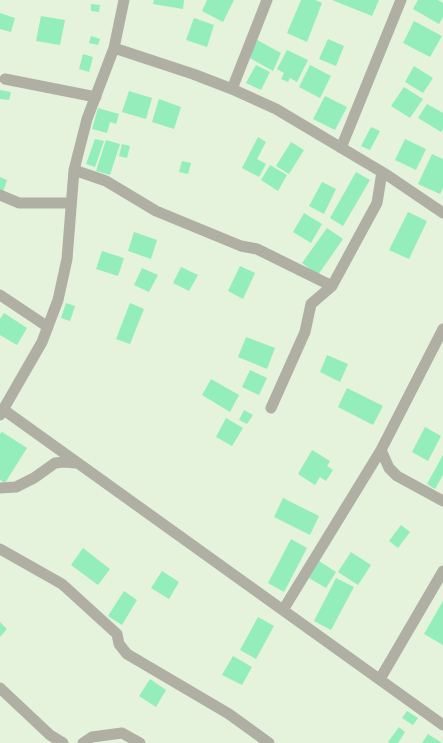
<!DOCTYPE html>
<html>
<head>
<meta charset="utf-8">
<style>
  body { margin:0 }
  canvas { display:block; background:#e5f2dc }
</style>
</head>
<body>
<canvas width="443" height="743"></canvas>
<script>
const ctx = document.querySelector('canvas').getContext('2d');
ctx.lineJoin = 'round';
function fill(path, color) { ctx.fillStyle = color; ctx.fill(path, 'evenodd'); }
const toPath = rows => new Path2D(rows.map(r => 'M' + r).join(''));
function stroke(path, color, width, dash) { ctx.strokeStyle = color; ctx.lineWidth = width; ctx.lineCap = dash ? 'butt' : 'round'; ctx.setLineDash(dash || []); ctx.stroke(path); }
const building = toPath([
  [154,0,184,0,183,9,153,4],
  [207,0,234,0,223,22,202,11],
  [301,0,315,0,322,3,307,42,287,33],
  [332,0,379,0,372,16],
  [418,0,438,0,443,3,443,17,439,24,413,9],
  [91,4,100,5,99,12,91,11],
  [0,13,15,18,11,32,0,29],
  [41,16,65,20,60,45,36,41],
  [194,18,214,25,207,47,186,40],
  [414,21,442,36,430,57,403,43],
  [91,36,100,39,98,45,89,43],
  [328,39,344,46,336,66,319,59],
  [257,40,281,53,273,71,248,57],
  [287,50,308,60,297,82,290,78,288,82,281,79,284,73,277,69],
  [83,54,93,57,89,72,79,69],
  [256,65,270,72,261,90,246,83],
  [310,65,331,76,320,98,299,87],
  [414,66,433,78,423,93,405,82],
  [404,87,423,99,410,118,391,106],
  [0,90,11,92,9,100,0,99],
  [129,91,152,98,146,119,122,112],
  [325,96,347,107,335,130,313,119],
  [159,99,181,107,174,129,152,122],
  [427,104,443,113,443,129,441,132,418,118],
  [98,108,119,114,116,124,110,122,107,133,92,129],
  [371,127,380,131,370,150,361,146],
  [258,137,266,142,257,159,266,164,259,177,242,168],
  [95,139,104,141,95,167,86,164],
  [405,139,426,149,416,170,395,160],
  [106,140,120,144,110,175,96,171],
  [291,142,304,150,289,174,276,166],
  [122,144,130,146,127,158,119,156],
  [432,154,443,159,443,188,440,194,418,184],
  [182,161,191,163,188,174,179,172],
  [270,165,287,175,278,191,261,180],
  [356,172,370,180,343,226,330,218],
  [0,177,7,180,3,192,0,191],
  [322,182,336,189,324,214,309,206],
  [408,212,427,221,409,259,389,250],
  [304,213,322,224,311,243,293,232],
  [327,228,343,239,318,275,302,263],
  [134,232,157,240,151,259,128,251],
  [102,251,124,258,118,276,96,269],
  [240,266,255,273,243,299,228,291],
  [181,267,198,275,189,291,173,283],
  [142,268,158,275,149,292,134,285],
  [66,303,75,306,70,321,61,318],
  [130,303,144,309,130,344,116,339],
  [4,313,27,328,17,345,0,335,0,319],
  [246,337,275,348,267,369,238,357],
  [327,355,348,364,340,382,320,372],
  [250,370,267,378,259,395,242,387],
  [211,379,239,395,230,412,202,395],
  [347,388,383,406,373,425,338,407],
  [244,410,253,415,247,424,239,420],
  [226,418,243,428,232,446,216,437],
  [425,427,441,436,428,461,412,452],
  [2,432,27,448,5,483,0,480,0,434],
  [312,450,330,461,327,466,333,470,326,481,320,477,315,485,298,474],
  [443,455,443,475,435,489,427,484],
  [283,498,319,516,310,535,274,517],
  [401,525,410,532,398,548,389,541],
  [291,539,307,548,284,592,268,583],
  [83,548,110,569,98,585,71,565],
  [351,552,371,565,358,585,338,572],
  [319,561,336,572,326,588,309,578],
  [162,571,179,582,169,599,151,588],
  [336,578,354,587,331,630,314,621],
  [124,591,137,600,122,625,108,616],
  [443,601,443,645,424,634],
  [258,617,274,626,256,659,240,650],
  [0,622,7,629,0,637],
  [233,656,252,667,242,685,222,675],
  [150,679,166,690,156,707,139,696],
  [407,711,418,718,413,725,402,718],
  [399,727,405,732,398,743,390,743,388,742],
  [428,734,442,743,422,743]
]);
const street = toPath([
  [114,48,193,74,232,89,276,109,387,175,443,213],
  [5,79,96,97],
  [232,89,267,0],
  [341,148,401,0],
  [74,170,106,181,156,211,241,246,257,249,332,286],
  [0,195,19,203,70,203],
  [0,295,48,327],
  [271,408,305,332,311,304,332,286,377,203,382,172],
  [4,410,443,725],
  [0,415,42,342,58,300,67,259,74,170,87,119,114,48,124,0],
  [381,450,389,468,397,476,443,501],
  [0,488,16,487,34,478,55,463,64,462,76,463],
  [0,549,62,584,117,634,119,644,127,654,229,714,269,743],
  [283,610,381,450,443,329],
  [380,679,443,571],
  [0,688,50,735,63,743],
  [83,743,92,737,122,733,140,743]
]);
fill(building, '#93eebb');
stroke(street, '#afafa4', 11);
</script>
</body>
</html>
